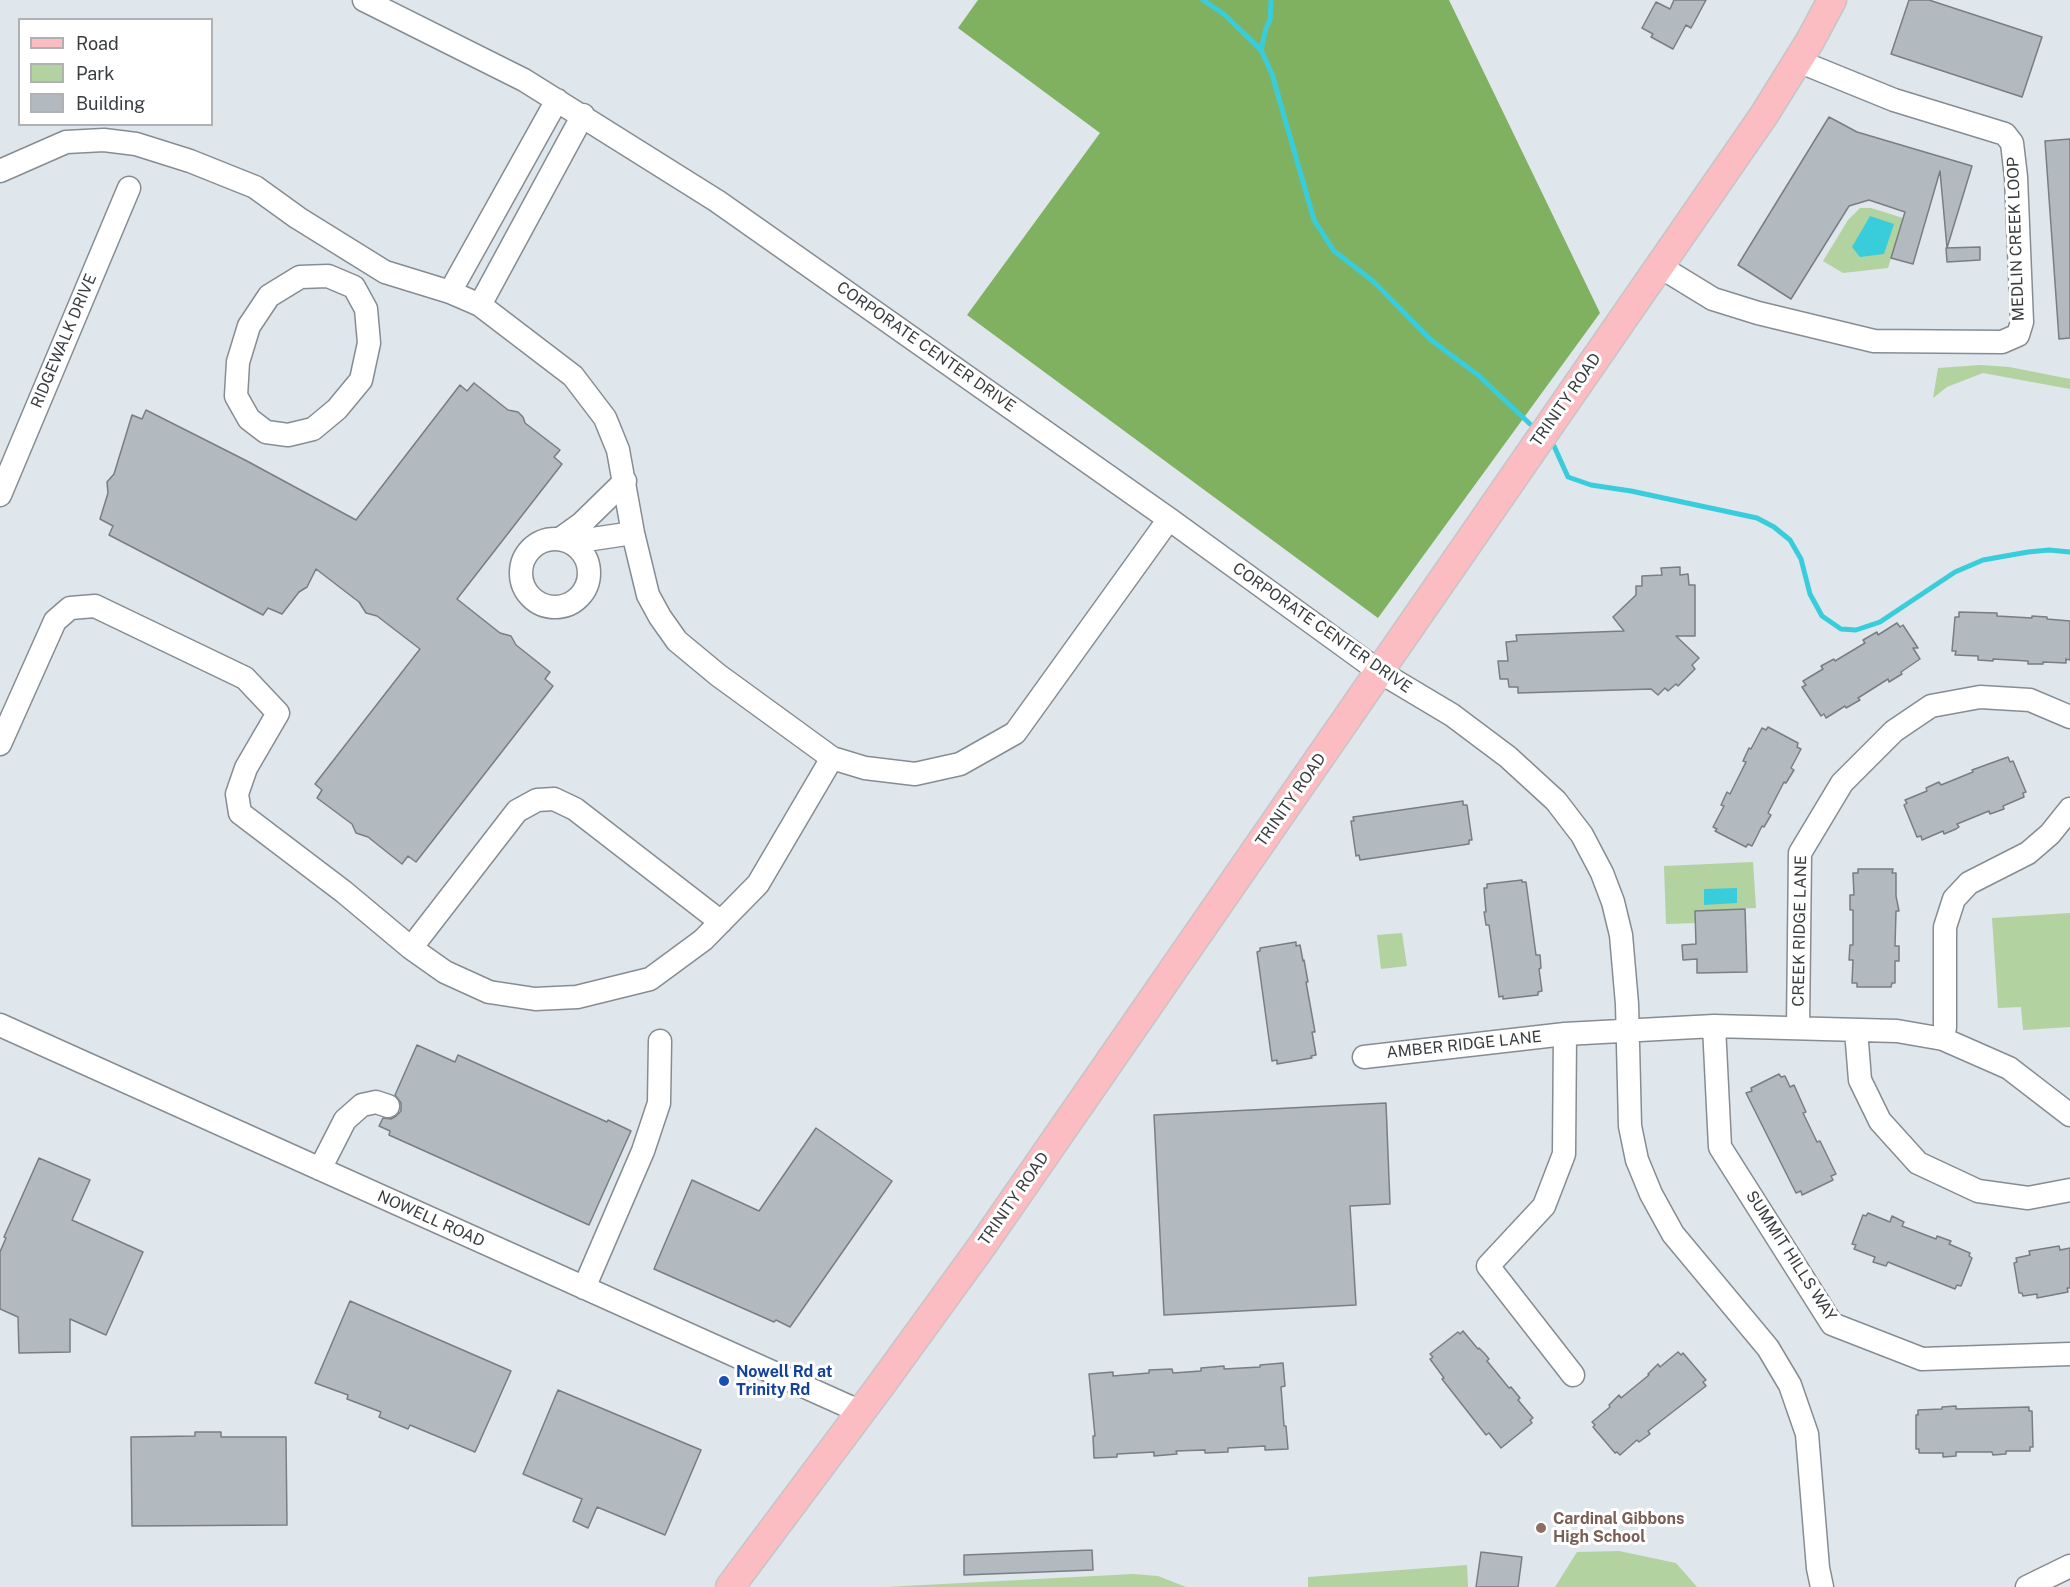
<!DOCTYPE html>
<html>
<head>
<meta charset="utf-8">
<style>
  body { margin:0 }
  #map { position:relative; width:2070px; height:1587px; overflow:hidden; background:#dfe6ec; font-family:"Public Sans",sans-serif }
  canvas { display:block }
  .legend { position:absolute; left:18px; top:18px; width:195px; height:108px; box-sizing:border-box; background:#fff; border:2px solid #b0b1b2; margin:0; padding:8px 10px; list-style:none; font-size:18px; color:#3a3d3f }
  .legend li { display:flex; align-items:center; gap:12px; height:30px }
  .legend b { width:30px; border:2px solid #b0b1b2 }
</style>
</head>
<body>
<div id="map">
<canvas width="2070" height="1587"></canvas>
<ul class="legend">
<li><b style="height:8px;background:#fbbcc2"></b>Road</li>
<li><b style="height:16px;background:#b2d2a0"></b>Park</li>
<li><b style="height:16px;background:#b3babf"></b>Building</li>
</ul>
</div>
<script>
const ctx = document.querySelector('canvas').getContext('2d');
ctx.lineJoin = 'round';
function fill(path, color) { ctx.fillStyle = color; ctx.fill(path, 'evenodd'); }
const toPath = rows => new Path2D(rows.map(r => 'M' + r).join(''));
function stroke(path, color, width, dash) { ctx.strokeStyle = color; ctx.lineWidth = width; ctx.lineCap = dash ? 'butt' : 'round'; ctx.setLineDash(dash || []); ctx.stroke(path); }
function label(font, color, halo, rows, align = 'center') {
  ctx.font = font + ' "Public Sans",sans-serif'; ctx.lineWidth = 6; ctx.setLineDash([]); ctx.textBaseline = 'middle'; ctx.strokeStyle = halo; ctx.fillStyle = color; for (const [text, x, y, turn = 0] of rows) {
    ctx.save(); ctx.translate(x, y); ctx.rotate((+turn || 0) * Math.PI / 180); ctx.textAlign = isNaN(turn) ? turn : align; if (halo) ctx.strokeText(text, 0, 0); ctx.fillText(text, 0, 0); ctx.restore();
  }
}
const green = toPath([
  [1860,208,1871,208,1903,218,1888,268,1843,273,1823,261,1848,220],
  [1981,365,2009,367,2070,379,2070,389,1983,373,1947,387,1933,398,1938,368],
  [1753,862,1756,908,1695,911,1695,923,1666,924,1664,866],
  [2070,913,2070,1027,2023,1030,2021,1007,1998,1008,1992,918],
  [1402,933,1407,966,1381,969,1377,935],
  [1619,1551,1676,1563,1697,1587,1555,1587,1577,1552],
  [1467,1565,1468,1587,1308,1587,1308,1577],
  [1133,1574,1158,1576,1186,1587,886,1587]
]);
const forest = toPath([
  [978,0,1449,0,1600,313,1378,618,967,315,1100,133,958,28]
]);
const water = toPath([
  [1870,216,1894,224,1884,254,1860,257,1852,247],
  [1737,888,1737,903,1704,905,1704,889]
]);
const stream = toPath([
  [1203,0,1225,15,1261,50,1272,74,1314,220,1334,251,1373,281,1431,340,1478,375,1530,424],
  [1261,50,1266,28,1270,20,1271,0],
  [1554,446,1568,477,1591,485,1631,491,1757,518,1774,527,1790,540,1801,559,1810,594,1822,616,1841,629,1856,630,1880,622,1955,572,1983,560,2028,552,2049,550,2070,552]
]);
const building = toPath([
  [1674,0,1706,0,1691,28,1686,25,1673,49,1651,37,1653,34,1642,28,1656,2,1670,9,1674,0],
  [1909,0,1929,0,2042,37,2022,97,1891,54,1909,0],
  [1829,117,1857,132,1972,166,1947,248,1940,171,1913,264,1891,258,1905,212,1869,200,1849,206,1791,299,1738,265,1829,117],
  [2070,139,2070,338,2059,339,2045,141,2070,139],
  [1980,247,1980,260,1947,262,1946,248,1980,247],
  [474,383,508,410,518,412,523,417,525,423,560,450,554,457,562,464,457,599,500,633,511,636,516,645,550,672,545,679,553,686,416,862,408,856,402,864,368,837,356,833,352,824,317,798,322,790,315,784,420,649,377,616,366,613,359,602,316,569,307,587,299,592,282,614,268,608,263,615,109,535,113,526,100,519,108,493,107,482,114,474,132,415,142,419,146,410,245,460,356,520,460,385,467,391,474,383],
  [1680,567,1680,575,1688,574,1689,585,1695,585,1695,636,1676,636,1699,658,1692,665,1695,669,1678,686,1676,684,1668,691,1665,688,1658,695,1651,689,1518,693,1518,687,1509,687,1508,679,1500,679,1498,661,1508,661,1506,642,1517,641,1516,635,1624,631,1613,617,1636,595,1636,586,1642,586,1642,576,1662,575,1661,568,1680,567],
  [1959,612,1997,613,1997,616,2032,618,2032,616,2047,617,2047,619,2070,621,2070,660,2066,659,2066,663,2043,662,2043,664,2028,664,2028,661,1993,659,1993,661,1978,660,1978,656,1955,655,1956,651,1952,651,1955,617,1959,617,1959,612],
  [1897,623,1900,627,1903,625,1918,648,1913,648,1920,659,1901,672,1902,674,1889,682,1888,679,1858,698,1860,700,1846,708,1845,706,1826,718,1824,714,1821,716,1802,687,1806,685,1803,681,1823,669,1821,666,1834,659,1835,661,1865,643,1863,640,1877,632,1878,635,1897,623],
  [1768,727,1798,743,1797,747,1801,749,1791,768,1794,770,1786,783,1784,782,1768,813,1771,815,1764,827,1762,826,1752,846,1748,844,1746,847,1715,831,1717,829,1713,827,1724,806,1721,805,1727,792,1730,794,1746,762,1743,761,1749,748,1751,749,1762,728,1766,730,1768,727],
  [2008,757,2010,762,2013,761,2026,792,2023,793,2024,797,2003,806,2004,809,1990,814,1989,811,1957,824,1959,827,1956,829,1944,834,1943,831,1922,840,1921,836,1917,837,1904,805,1907,803,1905,800,1927,791,1926,788,1939,782,1941,785,1973,772,1972,770,2008,757],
  [1463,801,1463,805,1467,805,1472,840,1469,840,1469,844,1360,860,1359,855,1356,856,1351,821,1354,821,1353,817,1463,801],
  [1858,869,1893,869,1892,873,1896,873,1896,896,1899,911,1896,911,1895,946,1899,946,1899,961,1895,961,1895,983,1892,983,1891,987,1857,987,1857,983,1852,983,1853,960,1849,960,1850,945,1853,945,1853,910,1850,910,1850,895,1854,895,1853,873,1858,873,1858,869],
  [1522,880,1522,882,1526,882,1536,955,1540,955,1541,968,1539,969,1542,991,1538,992,1538,995,1503,999,1503,996,1499,997,1489,925,1486,925,1484,912,1486,912,1484,888,1487,888,1487,884,1522,880],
  [1745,909,1747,972,1697,973,1697,959,1683,960,1682,945,1696,944,1695,911,1745,909],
  [1296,942,1296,946,1300,945,1303,961,1304,960,1308,982,1306,982,1315,1032,1312,1032,1316,1055,1311,1056,1312,1058,1277,1064,1277,1060,1272,1061,1257,952,1260,951,1260,948,1296,942],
  [417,1045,455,1062,458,1055,607,1122,608,1120,631,1131,589,1225,389,1135,390,1131,379,1126,383,1118,391,1119,396,1116,401,1111,401,1103,395,1095,417,1045],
  [1779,1074,1781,1077,1785,1076,1790,1087,1794,1085,1806,1112,1803,1113,1817,1142,1820,1141,1836,1174,1831,1176,1833,1180,1802,1195,1801,1191,1796,1193,1746,1093,1752,1091,1751,1088,1779,1074],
  [1386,1103,1390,1204,1350,1206,1356,1305,1164,1315,1154,1115,1386,1103],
  [816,1128,892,1181,790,1327,776,1320,774,1322,654,1269,692,1180,759,1211,816,1128],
  [39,1158,90,1180,72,1220,143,1252,106,1335,70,1319,70,1352,19,1353,18,1317,0,1309,0,1252,6,1238,4,1237,39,1158],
  [1868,1213,1890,1222,1892,1216,1904,1222,1902,1226,1936,1239,1937,1236,1951,1241,1949,1244,1970,1253,1969,1256,1972,1258,1961,1286,1957,1285,1955,1289,1888,1262,1886,1266,1873,1262,1875,1257,1854,1249,1856,1245,1852,1244,1863,1215,1866,1216,1868,1213],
  [2059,1246,2060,1250,2070,1248,2070,1288,2067,1288,2068,1292,2037,1298,2037,1294,2023,1296,2022,1293,2019,1293,2014,1263,2017,1262,2016,1258,2030,1255,2029,1251,2059,1246],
  [350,1301,511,1371,475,1452,410,1425,408,1429,379,1417,381,1412,347,1399,348,1395,315,1383,350,1301],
  [1463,1331,1478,1349,1479,1348,1484,1353,1489,1359,1487,1361,1509,1388,1511,1387,1520,1398,1518,1400,1533,1418,1530,1420,1532,1423,1501,1448,1489,1433,1486,1435,1442,1379,1444,1378,1430,1359,1433,1357,1430,1354,1458,1332,1460,1334,1463,1331],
  [1678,1352,1681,1355,1683,1353,1706,1380,1703,1382,1706,1386,1648,1431,1650,1434,1639,1442,1637,1440,1620,1455,1617,1452,1615,1453,1593,1427,1595,1425,1592,1422,1610,1407,1609,1405,1619,1395,1621,1398,1649,1375,1648,1374,1658,1364,1660,1367,1678,1352],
  [1283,1363,1285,1386,1281,1387,1284,1426,1286,1426,1288,1449,1265,1450,1265,1446,1228,1448,1228,1452,1205,1453,1205,1450,1176,1451,1177,1454,1154,1456,1154,1452,1117,1454,1117,1457,1094,1458,1093,1436,1095,1436,1089,1374,1113,1372,1113,1376,1149,1373,1149,1370,1172,1369,1173,1373,1201,1371,1201,1368,1224,1366,1224,1369,1260,1367,1260,1365,1283,1363],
  [558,1390,701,1450,665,1535,597,1507,588,1528,573,1521,582,1499,523,1474,558,1390],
  [1956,1406,1956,1409,2029,1407,2029,1411,2032,1411,2033,1447,2030,1447,2030,1451,2006,1451,2006,1454,1993,1455,1992,1452,1956,1452,1956,1456,1943,1457,1943,1453,1919,1453,1919,1449,1916,1449,1916,1415,1918,1415,1918,1410,1942,1409,1942,1407,1956,1406],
  [195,1432,221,1432,221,1437,286,1437,287,1525,132,1526,131,1437,195,1436,195,1432],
  [1092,1550,1093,1570,964,1575,964,1555,1092,1550],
  [1481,1552,1522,1557,1518,1587,1476,1587,1481,1552]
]);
const minor = toPath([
  [364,0,524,80,717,201,1169,519,1380,672,1452,715,1508,757,1556,801,1582,835,1602,873,1613,902,1621,935,1627,1004,1630,1126,1637,1160,1651,1194,1673,1234,1768,1348,1790,1385,1807,1434,1818,1568,1822,1587],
  [0,171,66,142,104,140,136,144,190,161,255,187,298,218,385,272,450,292,480,305,573,376,605,418,618,450,633,533,648,595,660,617,677,641,718,675,832,758,865,768,915,774,960,764,1015,733,1169,519],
  [1659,266,1713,299,1758,313,1874,341,2002,342,2018,335,2022,322,2016,177,2012,143,2005,134,1894,100,1798,61],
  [328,276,354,287,366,309,369,343,361,380,337,409,313,429,288,435,266,432,249,419,236,396,238,362,249,326,269,296,300,277,328,276],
  [450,292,557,100],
  [480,305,583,115],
  [0,495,129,188],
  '521 573a34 34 0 1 1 68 0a34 34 0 1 1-68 0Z',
  [560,539,581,524,625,481],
  [579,548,586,540,633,533],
  [0,744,55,621,70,608,95,606,245,678,278,713,246,768,237,794,240,813,344,892,411,948,445,972,489,992,535,999,577,997,650,979,703,940,758,884,832,758],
  [411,948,517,811,537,800,554,799,575,809,721,922],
  [0,1025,861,1412],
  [1714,1026,1720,1147,1832,1324,1922,1359,2070,1354],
  [1798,1028,1800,853,1842,783,1894,731,1931,706,1980,697,2030,700,2070,717],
  [1856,1030,1860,1080,1880,1121,1918,1163,1978,1191,2028,1198,2070,1190],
  [1565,1034,1564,1154,1544,1206,1488,1266,1573,1375],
  [1943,1039,1945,1027,1945,927,1954,899,1969,883,2028,853,2050,834,2070,809],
  [1364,1057,1565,1034,1714,1026,1897,1031,1943,1039,2009,1068,2070,1115],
  [320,1169,345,1120,362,1105,376,1102,388,1106],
  [584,1288,643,1151,659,1103,660,1041],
  [2027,1587,2070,1566]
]);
const major = toPath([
  [730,1587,881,1385,984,1243,1101,1074,1764,115,1810,41,1832,0]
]);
const markers = [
  [724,1381,6,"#1a4fb4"],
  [1541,1528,6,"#8d6e63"]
];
const streetNames = [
  ["MEDLIN CREEK LOOP",2016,239,-92],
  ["RIDGEWALK DRIVE",64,341,-67],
  ["CORPORATE CENTER DRIVE",926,347,35],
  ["TRINITY ROAD",1566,400,-55],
  ["CORPORATE CENTER DRIVE",1322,628,35],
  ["TRINITY ROAD",1291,800,-55],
  ["CREEK RIDGE LANE",1800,931,-89],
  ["AMBER RIDGE LANE",1464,1045,-6],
  ["TRINITY ROAD",1014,1199,-55],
  ["NOWELL ROAD",431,1219,24],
  ["SUMMIT HILLS WAY",1791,1256,57]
];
const transitNames = [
  ["Nowell Rd at",736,1372],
  ["Trinity Rd",736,1390]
];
const educationNames = [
  ["Cardinal Gibbons",1553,1519],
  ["High School",1553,1537]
];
fill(green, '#b2d2a0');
fill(forest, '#7fb161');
fill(water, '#39cddc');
stroke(stream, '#39cddc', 5);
fill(building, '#b3babf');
stroke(building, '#787e84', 1.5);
stroke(minor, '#868d92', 25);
stroke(major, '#c4c5c5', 31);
stroke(minor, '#fff', 22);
stroke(major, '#fbbcc2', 28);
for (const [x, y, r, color] of markers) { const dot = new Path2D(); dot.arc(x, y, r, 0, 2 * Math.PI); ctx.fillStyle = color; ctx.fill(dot); stroke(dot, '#fff', 2); }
label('16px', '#3a3d3f', '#fff', streetNames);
label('bold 16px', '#164399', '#fff', transitNames, 'left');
label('bold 16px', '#785e54', '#fff', educationNames, 'left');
</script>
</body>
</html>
